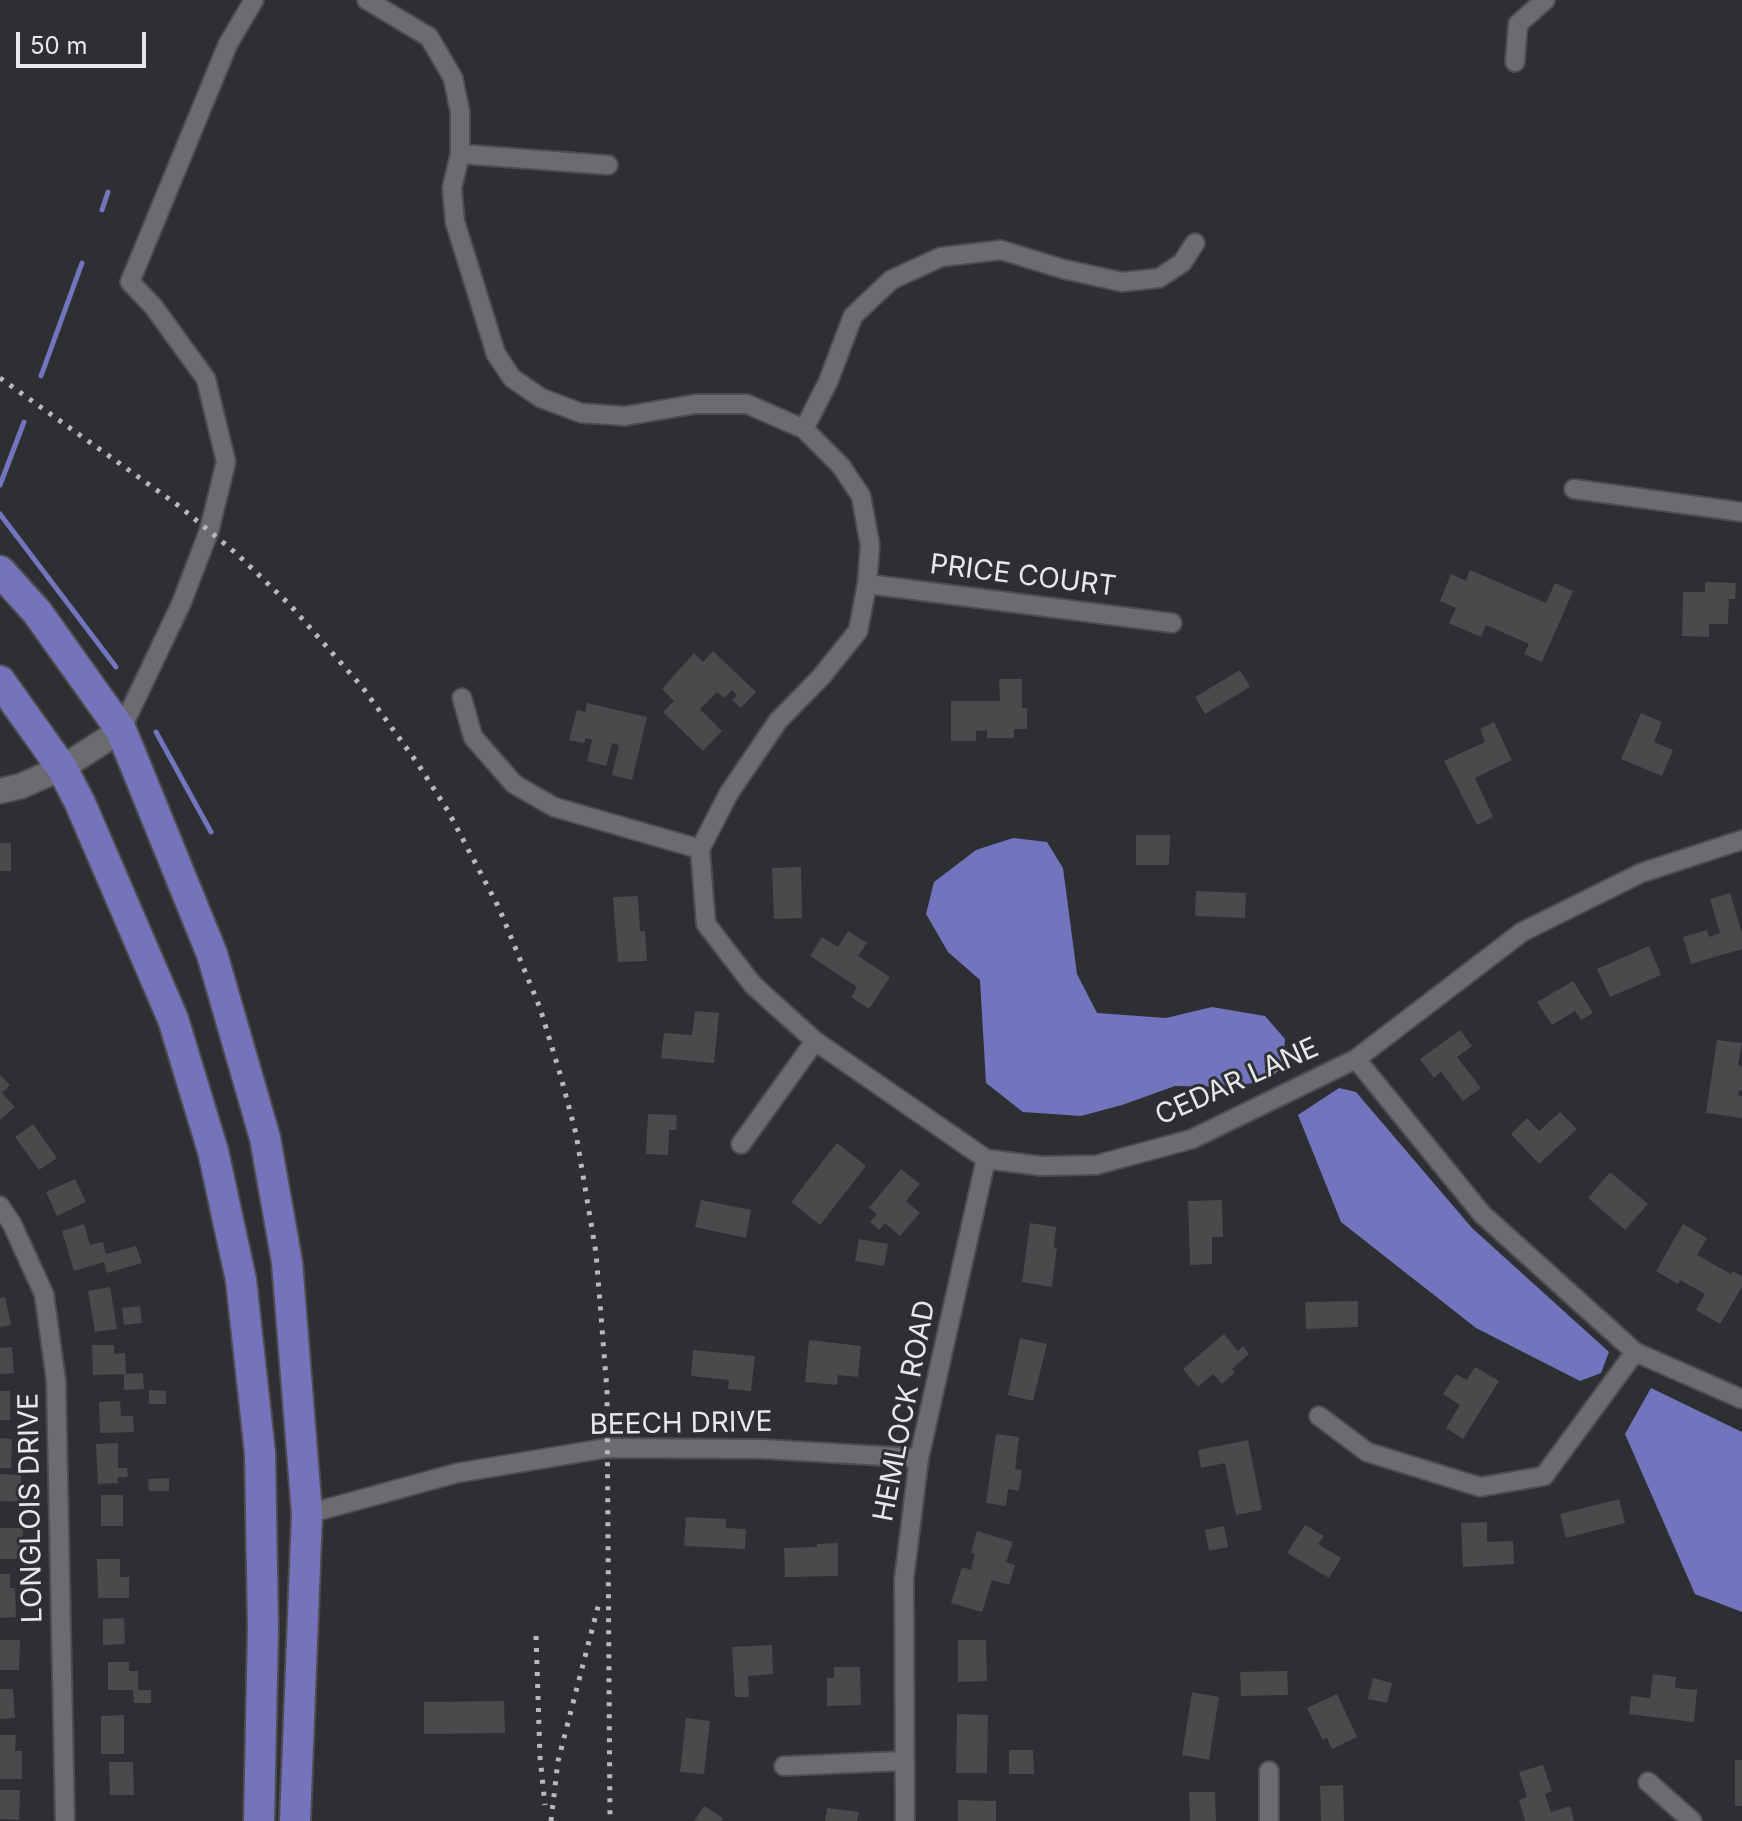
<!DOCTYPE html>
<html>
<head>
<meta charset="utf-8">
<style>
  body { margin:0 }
  #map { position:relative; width:1742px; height:1821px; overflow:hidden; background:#2e2f32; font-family:Inter,sans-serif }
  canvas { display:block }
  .scale { position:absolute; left:16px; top:32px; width:130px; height:36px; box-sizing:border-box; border:4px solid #e8e8ea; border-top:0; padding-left:10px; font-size:24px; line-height:28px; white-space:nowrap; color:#e8e8ea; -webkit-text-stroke:6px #2e2f32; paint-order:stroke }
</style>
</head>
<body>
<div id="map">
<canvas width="1742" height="1821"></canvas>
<div class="scale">50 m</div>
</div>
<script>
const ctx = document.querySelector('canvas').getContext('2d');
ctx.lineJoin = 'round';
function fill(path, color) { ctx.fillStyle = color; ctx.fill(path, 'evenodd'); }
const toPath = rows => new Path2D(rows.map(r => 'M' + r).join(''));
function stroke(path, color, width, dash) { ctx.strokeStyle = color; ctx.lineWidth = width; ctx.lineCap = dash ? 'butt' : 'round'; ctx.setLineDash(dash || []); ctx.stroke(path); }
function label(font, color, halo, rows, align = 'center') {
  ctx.font = font + ' Inter,sans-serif'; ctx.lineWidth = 6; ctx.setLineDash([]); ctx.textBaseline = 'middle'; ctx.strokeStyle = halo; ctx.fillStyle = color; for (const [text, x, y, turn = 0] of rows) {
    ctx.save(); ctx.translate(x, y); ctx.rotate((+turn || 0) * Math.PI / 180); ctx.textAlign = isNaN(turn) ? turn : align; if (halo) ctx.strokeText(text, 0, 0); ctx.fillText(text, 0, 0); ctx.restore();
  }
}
const water = toPath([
  [1013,838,1047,842,1063,868,1077,974,1097,1013,1166,1018,1212,1007,1265,1016,1285,1039,1283,1066,1267,1081,1224,1087,1175,1086,1122,1105,1081,1116,1023,1112,986,1083,980,980,948,952,926,914,934,882,976,850],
  [1339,1088,1356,1092,1472,1228,1609,1352,1601,1373,1580,1381,1476,1328,1341,1222,1298,1115],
  [1651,1388,1742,1432,1742,1612,1695,1594,1625,1434]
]);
const stream = toPath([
  [102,210,108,192],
  [41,376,82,263],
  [0,485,24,422],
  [0,514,116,667],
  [156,732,211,832]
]);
const building = toPath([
  [1470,570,1546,603,1555,583,1573,591,1542,662,1524,654,1529,644,1486,625,1481,637,1449,623,1456,608,1440,601,1451,574,1466,581],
  [1705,582,1736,583,1735,599,1729,599,1728,624,1709,624,1709,637,1682,636,1683,592,1705,592],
  [713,651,756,692,741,708,732,700,737,695,732,690,724,698,717,692,700,709,722,731,703,751,663,712,674,701,662,689,694,653,703,662],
  [1240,670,1250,687,1205,714,1195,697],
  [999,679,1022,679,1022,708,1027,708,1027,729,1014,729,1014,738,987,738,987,730,976,731,976,741,951,741,951,701,1000,701],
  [587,703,647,717,632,780,612,775,619,745,612,743,606,766,587,761,592,740,586,738,584,743,569,740,577,710,585,712],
  [1641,713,1662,722,1654,742,1673,750,1662,776,1621,759],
  [1494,722,1512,760,1475,778,1493,817,1477,825,1444,761,1485,742,1480,729],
  [1136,835,1170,835,1169,865,1136,865],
  [0,843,11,843,11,871,0,871],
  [801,867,802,918,774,919,772,868],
  [1196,891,1246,893,1245,918,1195,916],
  [1730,893,1742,933,1742,949,1691,964,1683,937,1707,930,1709,937,1720,933,1710,899],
  [638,896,640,931,645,931,647,961,618,962,613,897],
  [848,931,867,943,858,956,890,977,869,1009,851,997,857,987,810,956,822,937,838,947],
  [1649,946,1661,975,1610,997,1597,969],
  [1573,981,1593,1013,1581,1020,1575,1011,1552,1025,1537,1002],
  [695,1011,719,1013,714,1063,661,1058,664,1033,692,1035],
  [1460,1030,1472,1046,1457,1057,1481,1088,1463,1101,1441,1072,1434,1078,1420,1059],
  [1717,1040,1742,1043,1738,1065,1742,1066,1742,1091,1739,1090,1738,1095,1742,1096,1742,1118,1706,1113],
  [0,1075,10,1085,2,1093,15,1107,0,1120],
  [1560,1112,1577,1129,1539,1164,1511,1134,1527,1118,1539,1131],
  [648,1114,677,1115,676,1130,669,1130,668,1155,646,1154],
  [33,1124,57,1158,39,1170,15,1137],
  [837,1143,866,1166,820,1225,791,1202],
  [901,1169,920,1184,906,1201,920,1213,900,1236,885,1223,879,1230,870,1222,877,1214,869,1208],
  [1610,1172,1648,1204,1625,1230,1588,1198],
  [75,1179,86,1202,57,1216,46,1192],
  [701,1200,751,1210,746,1238,695,1227],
  [1222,1200,1223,1237,1212,1237,1212,1264,1190,1265,1188,1201],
  [1030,1223,1056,1227,1054,1248,1057,1248,1052,1287,1022,1282],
  [84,1224,90,1245,103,1242,106,1254,136,1246,142,1263,107,1273,104,1262,74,1271,62,1231],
  [1683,1224,1707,1238,1697,1255,1731,1274,1733,1271,1742,1276,1742,1287,1720,1324,1696,1310,1705,1294,1680,1280,1678,1284,1656,1271],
  [859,1239,888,1244,884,1266,855,1261],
  [110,1287,117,1329,95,1332,88,1291],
  [5,1297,11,1325,0,1327,0,1298],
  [1358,1301,1358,1327,1306,1329,1305,1302],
  [140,1306,142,1323,124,1325,122,1308],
  [1224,1334,1238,1351,1243,1346,1249,1354,1232,1369,1235,1372,1222,1384,1213,1374,1198,1387,1183,1369],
  [1020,1338,1047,1344,1033,1401,1008,1395],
  [809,1340,861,1346,858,1377,838,1375,837,1385,805,1382],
  [92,1345,114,1345,114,1354,125,1353,126,1374,93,1375],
  [12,1347,14,1373,0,1374,0,1348],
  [693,1350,755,1356,751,1391,728,1389,729,1380,691,1376],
  [1475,1367,1499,1381,1463,1439,1446,1428,1460,1405,1443,1394,1456,1374,1467,1380],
  [143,1373,144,1389,124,1390,124,1374],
  [149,1390,166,1391,166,1404,149,1404],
  [0,1391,10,1391,10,1420,0,1420],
  [120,1401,121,1416,133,1416,134,1432,100,1433,99,1402],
  [996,1434,1019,1437,1015,1469,1022,1470,1019,1491,1008,1489,1006,1506,986,1503],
  [0,1438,12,1439,11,1468,0,1468],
  [1248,1440,1262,1510,1236,1515,1225,1463,1201,1468,1198,1450],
  [118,1443,118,1468,127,1468,128,1477,118,1477,118,1483,98,1484,96,1444],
  [0,1474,21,1475,21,1502,0,1501],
  [169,1478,169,1491,149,1491,148,1479],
  [101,1495,123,1495,123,1526,101,1526],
  [1619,1499,1625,1523,1566,1538,1560,1514],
  [686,1517,726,1519,726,1528,746,1529,745,1549,684,1546],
  [1487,1522,1487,1542,1513,1541,1514,1564,1463,1567,1461,1523],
  [1305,1525,1324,1536,1318,1544,1341,1558,1329,1578,1287,1553],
  [1224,1526,1228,1547,1209,1551,1205,1530],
  [0,1528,23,1528,22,1559,0,1559],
  [977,1531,1013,1542,1006,1562,1015,1565,1009,1585,992,1580,982,1612,951,1603,962,1567,971,1570,975,1554,971,1553],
  [838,1543,838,1576,785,1577,784,1548,817,1547,817,1544],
  [97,1559,120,1559,120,1577,129,1577,129,1598,98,1598],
  [0,1574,10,1574,10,1588,15,1588,16,1617,0,1618],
  [124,1618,125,1644,103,1645,103,1619],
  [0,1640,20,1640,19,1670,0,1670],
  [958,1640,986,1640,987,1681,958,1682],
  [772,1645,773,1674,748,1676,749,1697,735,1697,732,1647],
  [108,1662,129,1662,129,1671,138,1671,138,1690,151,1690,151,1703,134,1703,133,1690,108,1690],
  [834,1667,860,1667,861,1705,827,1706,827,1678,834,1678],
  [1287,1671,1288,1695,1241,1696,1240,1672],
  [1653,1674,1676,1677,1675,1688,1697,1690,1694,1722,1629,1714,1631,1696,1650,1698],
  [1373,1678,1392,1683,1387,1703,1368,1699],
  [0,1689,13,1689,15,1718,0,1719],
  [1192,1692,1219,1697,1209,1760,1182,1755],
  [1337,1694,1357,1737,1332,1749,1327,1738,1323,1740,1307,1708],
  [504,1701,505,1733,424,1734,424,1702],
  [957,1714,988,1715,987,1773,956,1773],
  [124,1715,124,1754,101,1754,101,1716],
  [686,1718,710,1721,704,1774,680,1772],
  [0,1735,16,1735,15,1751,22,1751,22,1779,0,1779],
  [1009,1750,1033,1750,1034,1774,1009,1774],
  [1735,1760,1742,1760,1742,1806,1735,1806],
  [109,1762,133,1762,134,1795,110,1795],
  [1543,1765,1552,1791,1545,1794,1551,1812,1570,1806,1574,1821,1525,1821,1519,1800,1527,1797,1519,1772],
  [1343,1785,1344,1821,1321,1821,1320,1786],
  [0,1790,20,1790,19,1820,0,1819],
  [1189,1792,1215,1792,1216,1821,1190,1821],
  [958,1800,996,1801,996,1821,958,1821],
  [704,1806,723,1818,721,1821,694,1821],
  [827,1808,859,1812,857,1821,825,1821]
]);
const minor = toPath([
  [367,0,429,37,453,78,460,112,460,154,452,188,455,222,496,354,512,378,541,398,581,413,625,416,696,404,747,404,804,429,841,466,861,496,870,545,867,584,858,631,821,677,778,721,729,793,700,849],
  [1515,62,1518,24,1545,0],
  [460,154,608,165],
  [804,429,828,382,853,316,891,280,941,257,1001,250,1063,269,1122,282,1159,278,1182,263,1195,243],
  [1574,489,1742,512],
  [867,584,1172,623],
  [462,698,473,737,514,784,554,807,700,849],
  [121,730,181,604,209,531,226,462,206,379,153,306,130,282,228,44,254,0],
  [700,849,706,924,753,985,815,1041,986,1159,1041,1166,1096,1165,1192,1139,1356,1059,1522,932,1641,873,1742,840],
  [1356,1059,1482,1214,1635,1352,1742,1399],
  [741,1144,815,1041],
  [0,1206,12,1224,44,1294,56,1380,65,1821],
  [1319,1416,1367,1452,1480,1487,1544,1476,1635,1352],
  [307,1514,457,1473,607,1448,762,1449,919,1458],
  [784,1766,903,1761],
  [1269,1771,1269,1821],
  [1648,1782,1692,1821],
  [905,1821,904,1579,919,1458,986,1159]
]);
const tertiary = toPath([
  [0,791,21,786,62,768,121,730]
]);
const primary = toPath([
  [0,571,37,612,121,730,212,954,265,1138,287,1262,307,1514,295,1821],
  [0,681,62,768,80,803,173,1019,213,1151,241,1280,260,1453,263,1628,259,1821]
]);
const rail = toPath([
  [0,378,179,506,237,554,291,606,363,688,418,764,448,811,499,908,540,1008,561,1077,576,1134,596,1253,607,1391,610,1821],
  [536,1636,540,1757,545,1805],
  [551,1821,558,1761,600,1599]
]);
const streetNames = [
  ["PRICE COURT",1023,576,7],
  ["CEDAR LANE",1237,1082,-24],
  ["HEMLOCK ROAD",905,1411,-79],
  ["BEECH DRIVE",681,1424,-1],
  ["LONGLOIS DRIVE",31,1508,-91]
];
fill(water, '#7374be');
stroke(stream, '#7374be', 5);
fill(building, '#4a4a4d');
stroke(minor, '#4d4d4f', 22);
stroke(tertiary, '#4d4d4f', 28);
stroke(primary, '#4d4d4f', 34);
stroke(minor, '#6c6c70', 18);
stroke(tertiary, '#6c6c70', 24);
stroke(primary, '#7573bc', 30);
stroke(rail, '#bababd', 5, [4, 8]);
label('28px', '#e8e8ea', '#2e2f32', streetNames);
</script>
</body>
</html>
